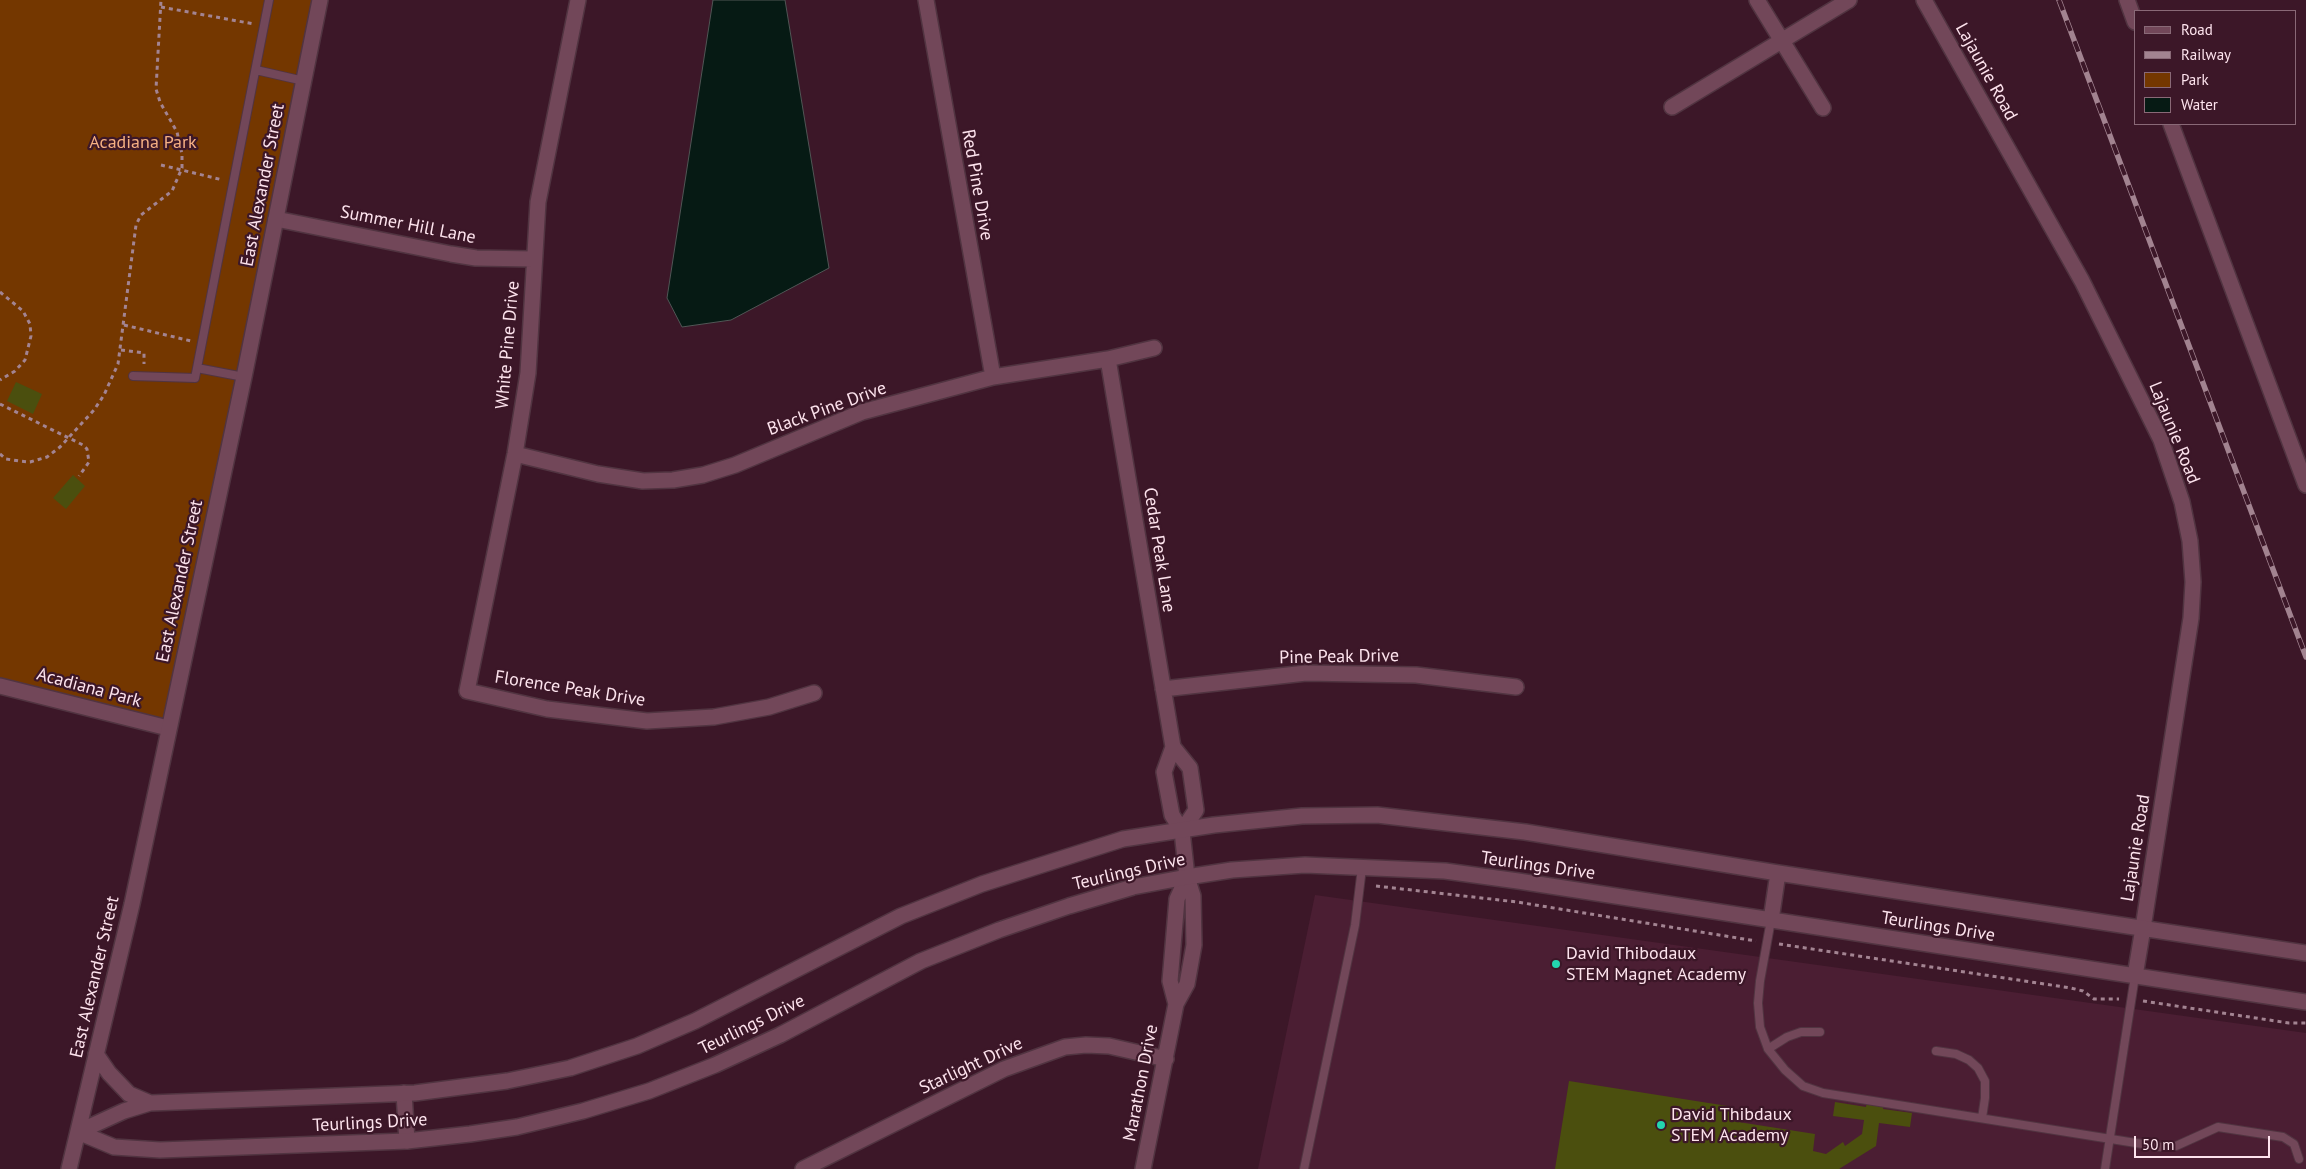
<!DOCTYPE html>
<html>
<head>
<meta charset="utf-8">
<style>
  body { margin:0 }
  #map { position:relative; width:2306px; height:1169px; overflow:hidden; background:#3c1728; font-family:"PT Sans",sans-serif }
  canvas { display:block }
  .legend { position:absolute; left:2134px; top:10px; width:162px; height:115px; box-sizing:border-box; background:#3c1728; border:1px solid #896977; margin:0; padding:6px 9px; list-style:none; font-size:15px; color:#fde3ed }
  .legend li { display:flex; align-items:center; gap:10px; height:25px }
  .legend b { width:25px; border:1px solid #896977 }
  .scale { position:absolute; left:2134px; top:1136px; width:136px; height:22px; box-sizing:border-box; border:2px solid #fde3ed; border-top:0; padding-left:6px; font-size:15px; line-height:18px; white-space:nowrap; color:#fde3ed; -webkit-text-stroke:4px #3c1728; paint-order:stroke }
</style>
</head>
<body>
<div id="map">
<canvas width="2306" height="1169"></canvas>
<ul class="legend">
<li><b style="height:6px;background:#724759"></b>Road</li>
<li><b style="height:6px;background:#a28390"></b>Railway</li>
<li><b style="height:14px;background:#743700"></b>Park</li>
<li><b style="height:14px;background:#061a14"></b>Water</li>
</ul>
<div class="scale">50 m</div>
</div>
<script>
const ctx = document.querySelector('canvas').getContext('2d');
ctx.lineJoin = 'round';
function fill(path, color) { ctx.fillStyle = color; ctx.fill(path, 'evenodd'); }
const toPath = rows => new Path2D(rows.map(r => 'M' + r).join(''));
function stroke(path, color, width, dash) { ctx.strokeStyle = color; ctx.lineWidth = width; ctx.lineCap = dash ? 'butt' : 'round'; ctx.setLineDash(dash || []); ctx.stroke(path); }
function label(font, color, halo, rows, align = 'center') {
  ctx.font = font + ' "PT Sans",sans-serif'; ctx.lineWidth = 4.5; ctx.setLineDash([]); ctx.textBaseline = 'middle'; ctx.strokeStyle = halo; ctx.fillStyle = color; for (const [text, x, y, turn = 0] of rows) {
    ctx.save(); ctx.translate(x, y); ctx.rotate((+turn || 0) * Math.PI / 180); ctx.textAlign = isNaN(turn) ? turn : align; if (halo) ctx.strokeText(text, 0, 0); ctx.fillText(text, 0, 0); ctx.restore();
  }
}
const built = toPath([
  [1315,895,2306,1033,2306,1169,1258,1169]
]);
const green = toPath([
  [0,0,318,0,168,728,0,688]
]);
const water = toPath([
  [713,0,785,0,829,268,731,320,682,327,667,298,713,0]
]);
const building = toPath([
  [16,382,42,394,33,414,7,401],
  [73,475,85,486,66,509,53,498],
  [1569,1081,1734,1107,1732,1121,1815,1134,1813,1151,1826,1154,1843,1142,1845,1146,1862,1134,1864,1120,1833,1116,1835,1102,1866,1107,1867,1100,1884,1102,1883,1109,1912,1113,1910,1127,1879,1123,1876,1146,1839,1169,1555,1169]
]);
const path = toPath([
  [161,7,254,24],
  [161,165,223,180],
  [0,292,23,311,30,324,31,336,25,360,15,371,0,380],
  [124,325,191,341],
  [121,350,144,353,144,364],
  [0,404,83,445,87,449,89,462,79,476],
  [0,454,6,459,19,461,30,462,47,457,60,447,94,410,104,395,118,364,136,225,141,215,172,191,182,168,182,154,177,132,160,102,156,89,161,0],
  [1376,886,1517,902,1756,941],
  [1779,944,2071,988,2083,991,2094,999,2119,999],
  [2143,1001,2289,1023,2306,1023]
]);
const service = toPath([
  [256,70,304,81],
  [133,376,195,378,197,368],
  [244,377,197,368,269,0],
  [1771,920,1760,981,1758,1003,1760,1027,1768,1049,1785,1070,1803,1086,1823,1093,2161,1147,2176,1146,2218,1127,2283,1137,2294,1144,2299,1159],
  [1768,1049,1787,1037,1801,1032,1820,1032],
  [1936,1051,1956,1054,1969,1060,1978,1068,1985,1081,1985,1098,1982,1118],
  [1304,1169,1355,925,1362,868],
  [2105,1169,2135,976]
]);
const minor = toPath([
  [578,0,538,202,528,373,515,454,467,691,547,709,647,721,714,717,769,707,814,693],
  [926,0,993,377],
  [1757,0,1823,108],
  [1924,0,2082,281,2161,440,2182,502,2190,541,2193,582,2191,618,2143,928],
  [2127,0,2135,22],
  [1672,107,1849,0],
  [2171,124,2306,485],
  [276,219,451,254,476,258,533,259],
  [1108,359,1173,747,1190,768,1196,810,1182,831],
  [515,454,598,474,643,481,673,480,703,475,735,465,862,412,993,377,1108,359,1154,348],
  [0,686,168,728],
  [1163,689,1306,673,1416,675,1516,687],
  [1176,1004,1170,981,1177,899,1187,877],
  [404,1093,407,1141],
  [803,1169,1004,1069,1065,1047,1086,1045,1109,1046,1166,1059],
  [1143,1169,1176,1004,1187,984,1194,945,1193,896,1187,877,1182,831,1172,815,1164,772,1173,747]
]);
const tertiary = toPath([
  [1771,920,1778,873],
  [2135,976,2143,928],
  [96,1054,109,1073,129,1094,150,1103],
  [78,1132,124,1111,150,1103,415,1093,507,1081,570,1068,637,1046,695,1021,901,916,982,884,1123,839,1214,825,1302,816,1377,815,1525,832,1778,873,2306,953],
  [78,1132,114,1147,160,1150,407,1141,470,1134,517,1127,583,1111,649,1091,715,1065,780,1035,921,961,999,930,1069,906,1133,887,1187,877,1232,870,1305,865,1445,871,1518,881,2306,1002],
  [69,1169,132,904,244,377,320,0]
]);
const rail = toPath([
  [2059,0,2306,657]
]);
const markers = [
  [1556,964,5,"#23d5af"],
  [1661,1125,5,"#23d5af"]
];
const streetNames = [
  ["Lajaunie Road",1986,72,61],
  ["East Alexander Street",263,185,-79],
  ["Red Pine Drive",977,185,80],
  ["Summer Hill Lane",408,225,11],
  ["White Pine Drive",508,345,-85],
  ["Black Pine Drive",827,409,-20],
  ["Lajaunie Road",2174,433,68],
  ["Cedar Peak Lane",1159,550,81],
  ["East Alexander Street",180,581,-78],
  ["Pine Peak Drive",1339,657,-1],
  ["Acadiana Park",89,688,15],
  ["Florence Peak Drive",570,689,9],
  ["Lajaunie Road",2136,848,-81],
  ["Teurlings Drive",1538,866,8],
  ["Teurlings Drive",1129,872,-13],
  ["Teurlings Drive",1938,927,9],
  ["East Alexander Street",95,977,-77],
  ["Teurlings Drive",752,1025,-26],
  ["Starlight Drive",971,1066,-25],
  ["Marathon Drive",1141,1083,-79],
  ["Teurlings Drive",370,1123,-3]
];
const parkNames = [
  ["Acadiana Park",143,143]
];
const poiNames = [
  ["David Thibodaux",1566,954],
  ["STEM Magnet Academy",1566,975],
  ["David Thibdaux",1671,1115],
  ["STEM Academy",1671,1136]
];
fill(built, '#4b1e33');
fill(green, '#743700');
fill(water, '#061a14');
stroke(water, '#505655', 1);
fill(building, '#4b4f0e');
stroke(service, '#513441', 10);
stroke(minor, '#513441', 18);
stroke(tertiary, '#513441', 18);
stroke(path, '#a38492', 3, [4, 4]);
stroke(service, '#724759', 8);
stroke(minor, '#724759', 15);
stroke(tertiary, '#724759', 15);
stroke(rail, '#a28390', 5.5);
stroke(rail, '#3c1728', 4, [11]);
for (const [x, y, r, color] of markers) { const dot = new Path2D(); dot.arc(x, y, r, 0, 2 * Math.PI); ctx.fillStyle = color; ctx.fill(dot); stroke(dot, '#3c1728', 2); }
label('18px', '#fde3ed', '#3c1728', streetNames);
label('18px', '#f6b083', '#3c1728', parkNames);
label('18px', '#fde3ed', '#3c1728', poiNames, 'left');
</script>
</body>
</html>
